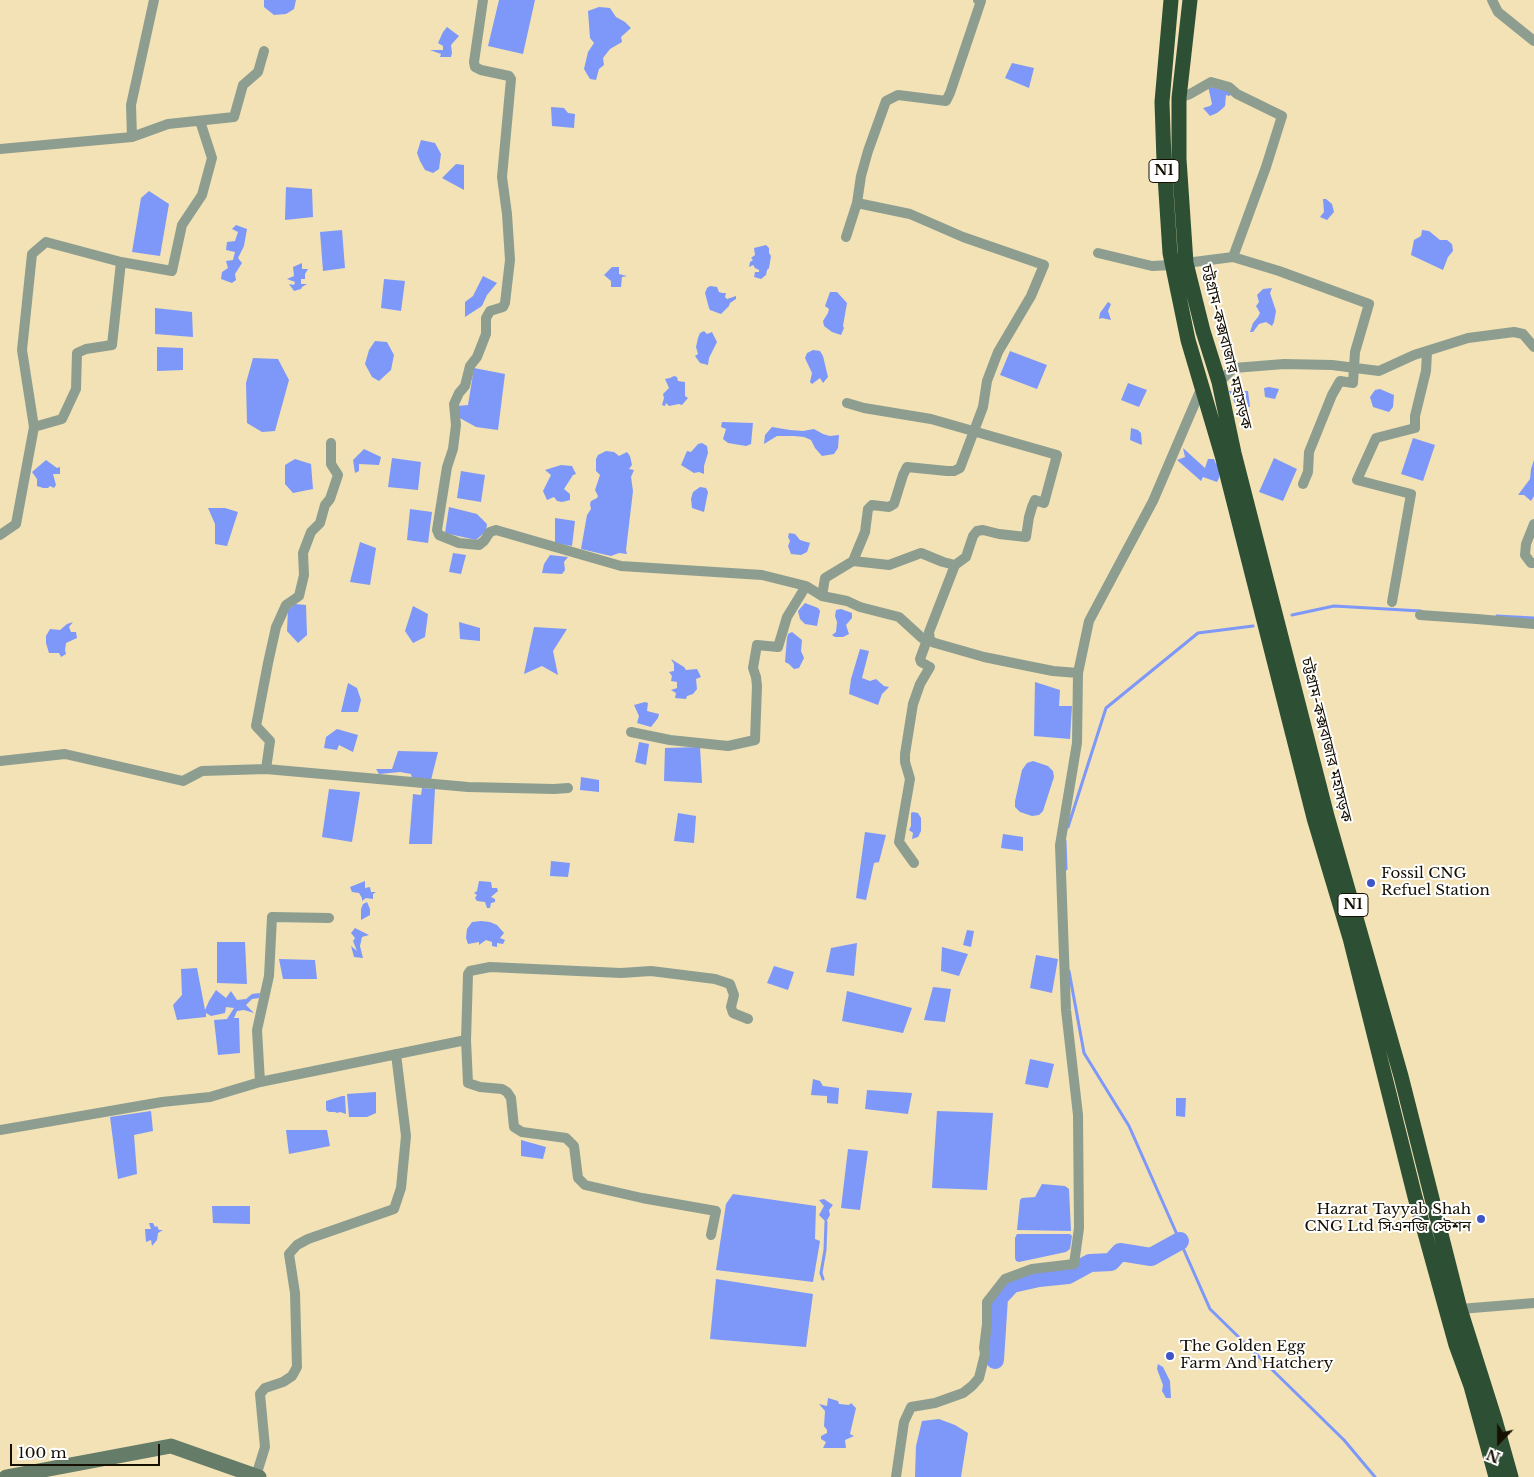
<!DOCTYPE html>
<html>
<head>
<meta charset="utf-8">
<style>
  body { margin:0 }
  #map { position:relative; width:1534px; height:1477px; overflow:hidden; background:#f2e2b5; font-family:"Libre Baskerville",serif }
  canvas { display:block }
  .north { position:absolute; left:1474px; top:1417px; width:50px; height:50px; -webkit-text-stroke:4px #fff; paint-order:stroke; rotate:202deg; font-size:14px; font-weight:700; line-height:20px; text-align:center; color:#161002 }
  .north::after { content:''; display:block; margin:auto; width:18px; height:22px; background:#161002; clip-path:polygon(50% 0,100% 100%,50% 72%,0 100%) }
  .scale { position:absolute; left:10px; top:1444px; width:150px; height:22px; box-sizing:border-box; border:2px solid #161002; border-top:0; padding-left:6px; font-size:15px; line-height:18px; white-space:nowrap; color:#161002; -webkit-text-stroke:4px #fff; paint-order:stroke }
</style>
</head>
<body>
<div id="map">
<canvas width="1534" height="1477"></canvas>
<div class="north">N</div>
<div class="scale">100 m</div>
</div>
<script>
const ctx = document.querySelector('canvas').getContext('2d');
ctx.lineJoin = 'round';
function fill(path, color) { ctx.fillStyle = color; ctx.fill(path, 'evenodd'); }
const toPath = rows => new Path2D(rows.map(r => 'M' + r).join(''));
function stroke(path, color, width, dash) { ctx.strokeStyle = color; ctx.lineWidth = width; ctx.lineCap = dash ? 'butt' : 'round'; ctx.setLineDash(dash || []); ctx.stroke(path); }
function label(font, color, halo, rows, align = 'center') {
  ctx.font = font + ' "Libre Baskerville","Noto Sans Bengali",serif'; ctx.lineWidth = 4; ctx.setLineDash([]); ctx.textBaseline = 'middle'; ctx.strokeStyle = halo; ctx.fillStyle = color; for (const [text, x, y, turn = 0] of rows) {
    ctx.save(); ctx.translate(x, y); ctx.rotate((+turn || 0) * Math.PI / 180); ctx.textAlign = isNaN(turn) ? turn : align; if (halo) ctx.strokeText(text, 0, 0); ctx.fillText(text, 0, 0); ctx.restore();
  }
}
const water = toPath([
  [264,0,296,0,294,9,286,14,274,15,264,7],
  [499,0,535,0,523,54,488,46],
  [599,7,610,8,616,17,625,22,631,28,621,37,622,42,610,49,603,58,604,65,599,69,596,80,590,79,584,69,588,52,594,43,590,38,588,11],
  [447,27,459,36,451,45,452,53,451,57,440,57,441,54,430,50,443,50,443,46,438,43,443,32],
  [1012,63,1034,68,1029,88,1005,78],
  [1208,86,1234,93,1229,96,1226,95,1225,106,1222,109,1217,113,1210,116,1203,108,1210,106,1212,104],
  [551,107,564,108,568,113,575,114,574,128,552,126],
  [421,140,435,143,441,154,439,169,433,173,425,170,420,161,417,153],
  [456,164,464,165,464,190,442,178],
  [286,187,312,189,313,217,285,220],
  [149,191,169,204,160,256,132,252,141,198],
  [1323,199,1326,199,1332,204,1334,212,1327,220,1320,217,1324,212],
  [236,225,247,229,244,246,238,258,242,263,235,274,236,280,232,283,221,279,222,272,228,268,226,261,233,260,235,252,226,250,227,242,235,241,238,232,232,229],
  [342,230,345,268,323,271,320,232],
  [1422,230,1429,231,1440,240,1447,240,1452,244,1453,251,1448,257,1443,270,1411,255,1414,240,1421,236],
  [766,245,769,248,769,253,771,256,769,268,767,270,766,275,761,279,754,277,755,272,759,272,759,270,755,268,753,265,749,267,750,262,753,260,751,258,755,255,754,248],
  [302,263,302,269,308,269,305,274,305,279,301,279,301,284,307,284,302,287,301,289,294,291,289,284,294,285,295,282,287,279,294,276,293,267],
  [612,267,619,267,619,274,627,276,622,277,621,287,611,287,611,281,604,275],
  [483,276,497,283,487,295,482,306,465,317,465,302,473,296],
  [384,279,405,281,401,311,381,308],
  [710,286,717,287,719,292,722,293,726,293,725,297,727,299,736,296,736,299,730,303,729,306,721,314,710,310,709,308,705,293,707,288],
  [1272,288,1270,293,1276,311,1274,322,1272,326,1266,322,1259,324,1253,332,1250,332,1253,323,1258,317,1260,313,1256,306,1259,302,1257,295,1263,289],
  [830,292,837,292,847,303,843,326,844,328,841,335,832,332,824,326,823,321,828,313,829,309,825,306],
  [1108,302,1111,304,1108,311,1111,320,1102,318,1099,319,1100,313],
  [155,308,192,312,193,337,155,334],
  [704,331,707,334,712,332,717,342,709,358,708,365,700,363,695,356,698,354,696,347,698,338,700,333],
  [375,341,387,342,394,355,391,370,379,381,372,377,365,364,369,350],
  [157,347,183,348,183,370,157,371],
  [813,350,820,351,823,356,828,377,823,383,820,378,812,384,810,382,812,373,805,358,807,353],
  [1010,351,1047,365,1037,389,1000,375],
  [253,358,278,359,289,380,275,431,262,432,247,423,246,383],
  [474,368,505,374,498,430,476,427,458,417,457,406,468,405],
  [674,376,677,377,678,381,685,382,685,396,688,398,682,405,679,404,669,406,666,403,665,406,662,405,664,398,663,394,669,388,665,379,670,378],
  [1128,383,1147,390,1139,407,1121,400],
  [1269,387,1279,389,1275,399,1265,397,1264,388],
  [1380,389,1394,395,1393,407,1389,412,1373,407,1370,397,1375,390],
  [1229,391,1248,391,1250,407,1236,405],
  [722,422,753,423,751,444,746,446,728,443,723,439,726,429,721,427],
  [772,427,790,430,803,431,814,429,823,434,830,436,839,435,838,448,834,454,822,456,815,448,811,440,804,437,794,436,777,436,764,444,765,435],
  [1131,428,1138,430,1141,433,1142,445,1130,440],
  [1413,438,1435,445,1423,481,1401,474],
  [702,443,707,446,708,453,704,466,704,474,699,472,694,473,681,465,687,451,691,452,698,444],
  [1183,448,1205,468,1208,459,1214,459,1216,464,1221,459,1219,478,1217,482,1203,477,1201,481,1177,460,1185,457],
  [364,449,381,457,379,465,359,464,359,471,355,473,353,460],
  [606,451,614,452,619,456,627,452,630,456,632,465,629,469,634,470,631,477,633,491,626,550,627,554,619,553,611,556,581,549,587,515,591,509,590,504,591,501,597,498,598,496,595,490,600,475,596,471,596,459,598,455],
  [392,458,421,462,418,490,388,487],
  [1274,458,1297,469,1283,501,1259,492],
  [295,459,311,464,313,489,293,493,285,484,285,465],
  [46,460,57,468,60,467,60,474,53,474,56,485,54,488,50,486,48,488,43,488,37,486,37,479,32,472],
  [1534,460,1534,496,1531,501,1524,495,1518,495,1530,479,1531,469],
  [561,465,572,466,576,474,573,475,564,489,570,494,570,500,562,502,557,501,554,497,547,500,543,491,551,475,545,470],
  [461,471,485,475,481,502,457,498],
  [700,487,706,488,708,492,704,512,692,508,691,499,693,492],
  [449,507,477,514,487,524,486,531,476,540,445,533],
  [208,508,225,508,238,512,227,546,215,544,215,524],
  [410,509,432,512,428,543,407,540],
  [555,518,575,521,572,546,555,543],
  [789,533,795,534,800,540,810,543,807,552,801,555,791,554,788,546,790,541,788,537],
  [360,542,376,548,370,585,350,582],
  [453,553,466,555,461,574,449,572],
  [550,555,568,557,564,562,565,570,562,574,542,573,544,564],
  [805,603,818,608,820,611,817,626,805,624,800,619,798,611],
  [295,604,306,605,307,635,298,643,287,631,288,610],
  [413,606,428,614,425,637,413,643,405,631],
  [841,609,852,613,852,618,846,625,849,634,843,637,835,637,832,635,836,632,837,622,835,616,836,610],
  [73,622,69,627,71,632,76,632,77,638,66,643,65,650,66,654,61,657,59,653,49,653,46,643,46,636,50,629,60,630,67,624],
  [459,622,480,628,480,641,460,639],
  [534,627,567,629,553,651,558,675,542,666,524,674],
  [792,632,802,640,801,651,804,658,799,668,794,669,789,664,785,662,787,638,788,634],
  [860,649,869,651,862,678,870,681,876,679,884,686,889,687,882,694,878,705,849,694,851,679],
  [671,659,684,667,686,670,697,669,701,677,696,679,697,689,693,694,687,696,686,699,675,698,676,693,671,690,677,688,677,682,671,681,672,676,669,672,674,671,674,664],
  [1035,682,1060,690,1059,706,1072,706,1070,739,1034,736],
  [348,683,357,688,361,700,358,712,341,712],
  [645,702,648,703,647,711,659,714,658,718,651,727,637,723,639,716,634,705],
  [337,729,358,735,353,752,339,745,337,750,324,748,326,737],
  [639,742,649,744,646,765,635,762],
  [700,747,702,783,664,781,665,748],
  [398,751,438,752,431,780,412,779,411,774,400,772,379,774,376,769,392,769],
  [1033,761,1048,766,1053,771,1054,777,1043,811,1039,815,1032,816,1020,812,1015,807,1015,801,1022,770,1027,763],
  [581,777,599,780,599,792,580,790],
  [422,788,435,789,432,844,409,844,413,794,421,795],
  [329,789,360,792,352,842,322,837],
  [913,812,918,813,921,818,921,831,918,837,912,839,913,833,909,830,911,826,911,813],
  [678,813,696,816,694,843,674,841],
  [865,832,886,835,879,862,874,863,866,900,856,898],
  [1003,834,1023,837,1023,851,1001,848],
  [551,861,570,863,568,877,550,876],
  [365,881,365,888,370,887,371,892,376,892,373,894,373,899,366,898,362,901,362,898,359,893,352,892,350,887],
  [479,881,491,882,492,888,497,888,498,891,491,897,495,899,495,902,491,903,490,908,487,908,485,902,477,901,475,898,477,895,474,893,477,891],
  [367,902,370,909,370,915,361,920,361,909,363,904],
  [481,921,490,922,497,925,504,933,500,938,505,940,503,944,497,943,497,947,492,946,492,942,486,940,479,945,479,942,468,944,466,938,467,929,472,922],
  [355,928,369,935,362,937,360,946,363,958,354,957,351,946,357,951,353,941,355,938,351,933],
  [967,930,974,931,971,947,963,945],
  [217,942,245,942,247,984,217,983],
  [857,943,854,976,826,972,831,948],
  [942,947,968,954,959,976,941,971],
  [1036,955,1058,959,1052,993,1030,988],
  [279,959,315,960,317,979,283,979],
  [774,966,794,972,788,990,767,983],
  [197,968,205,1010,209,1001,216,990,226,998,231,991,237,1000,246,999,252,994,260,993,259,998,252,999,246,1005,254,1013,244,1010,237,1011,234,1018,239,1018,240,1053,218,1055,214,1020,227,1019,234,1008,226,1007,225,1013,211,1016,206,1013,206,1017,177,1020,173,1005,182,995,181,969],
  [933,987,951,989,945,1022,924,1020],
  [847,991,912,1008,903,1033,842,1021],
  [1030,1059,1054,1064,1048,1088,1025,1084],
  [813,1079,820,1081,823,1086,839,1088,838,1104,827,1103,827,1096,811,1095],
  [867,1090,912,1093,908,1114,865,1109],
  [376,1092,376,1113,367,1117,349,1117,347,1094],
  [342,1096,345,1096,346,1114,340,1112,337,1113,335,1112,329,1112,326,1110,326,1101],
  [1176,1098,1186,1098,1185,1117,1176,1116],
  [151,1111,153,1131,134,1135,137,1174,118,1179,110,1117],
  [937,1111,993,1113,987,1190,932,1188],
  [286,1130,327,1130,330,1146,289,1154],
  [521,1140,546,1147,543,1159,521,1156],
  [848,1149,868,1151,860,1210,841,1208],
  [1042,1184,1065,1186,1069,1189,1071,1231,1017,1230,1020,1200,1022,1198,1035,1197],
  [733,1194,816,1206,815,1239,820,1241,813,1282,716,1270,726,1204],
  [824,1199,833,1205,829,1210,830,1215,826,1222,819,1215,824,1206,819,1200],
  [212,1206,250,1206,250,1224,213,1223],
  [149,1223,153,1223,155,1227,157,1226,159,1230,163,1230,158,1233,157,1240,152,1246,151,1240,146,1242,145,1229,151,1229],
  [1017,1234,1070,1234,1072,1236,1070,1249,1066,1252,1019,1262,1016,1261,1015,1258,1015,1238],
  [716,1279,813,1294,806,1347,710,1339],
  [1158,1364,1163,1367,1170,1381,1171,1398,1166,1398,1162,1391,1163,1385,1157,1369],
  [828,1398,838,1401,839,1404,849,1405,851,1403,856,1408,850,1434,854,1436,845,1440,846,1448,823,1448,826,1442,821,1439,821,1436,827,1433,827,1430,824,1426,825,1411,819,1404,827,1406],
  [939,1419,955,1425,968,1433,961,1477,915,1477,916,1446,922,1421]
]);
const stream = toPath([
  [1292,615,1334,606,1421,611],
  [1497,616,1534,618],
  [1068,827,1106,708,1198,633,1253,626],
  [1065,841,1066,869],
  [1069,971,1084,1053,1129,1126,1210,1309,1344,1440,1375,1477],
  [823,1279,821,1273,825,1250,826,1222]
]);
const river = toPath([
  [995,1360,999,1298,1012,1284,1039,1278,1068,1275,1090,1263,1111,1262,1120,1252,1151,1257,1180,1241]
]);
const street = toPath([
  [154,0,131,105,132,137,168,124,234,117,243,85,258,72,264,51],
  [483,0,474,62,475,67,481,70,509,76,511,79,502,177,507,214,510,260,505,303,503,307,490,311,486,318,486,334,477,357,470,366,465,386,459,393,454,404,456,425,453,449,447,467,437,530,439,535,459,543,479,545,484,541,490,532,496,530,621,566,762,575,806,586,822,596,847,601,860,607,899,617,922,638,935,643,984,657,1028,666,1053,671,1078,673],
  [1492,0,1498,12,1534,41],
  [1179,98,1190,94,1211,82,1229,87,1237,94,1282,116,1266,167,1233,257,1279,271,1369,304,1355,352,1353,383,1340,381,1332,395,1309,452,1308,472,1303,484],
  [0,149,132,137],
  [857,203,861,176,868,151,886,101,898,95,946,101,950,93,981,1,978,0],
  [846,237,857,203,910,214,963,237,1044,265,1031,296,998,352,987,381,983,407,960,468,954,471,947,471,907,467,903,475,894,504,889,507,872,505,868,509,865,532,853,561],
  [1098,253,1152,266,1172,265],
  [121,262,172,271,182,225,202,195,212,158,200,121],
  [1186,263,1233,257],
  [1219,382,1234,368,1284,364,1332,365,1379,371,1414,355,1468,338,1514,332,1523,334,1534,347],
  [1534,524,1526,544,1525,555,1531,563,1534,563],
  [0,535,16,524,34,427,22,350,32,254,46,242,121,262,112,345,86,349,77,353,76,389,62,419,34,427],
  [822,596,825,578,853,561,889,565,921,553,943,562,955,565,966,557,973,536,977,531,983,530,999,534,1026,537,1029,517,1032,507,1035,500,1044,503,1057,455,931,419,864,408,847,403],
  [1392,602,1411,494,1357,480,1376,438,1415,428,1415,416,1426,371,1427,352],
  [1420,615,1477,619,1534,624],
  [930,641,929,632,955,565],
  [631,732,670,740,728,746,755,740,757,686,756,677,753,668,757,645,778,647,787,617,806,586],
  [0,761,65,754,183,781,202,771,266,769,468,787,554,789,568,788],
  [266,769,270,741,256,726,268,663,276,627,286,605,299,596,304,575,303,553,311,532,320,523,325,505,330,499,338,475,331,464,331,443],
  [914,863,899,842,910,779,905,762,905,754,913,704,920,684,930,667,921,662,920,659,927,640],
  [260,1082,257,1030,269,976,272,917,329,918],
  [0,1130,162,1102,210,1097,260,1082,466,1040],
  [711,1235,716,1211,642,1198,585,1185,578,1178,574,1146,566,1138,522,1132,514,1127,511,1098,507,1092,502,1089,480,1087,468,1083,466,1040,468,974,470,971,490,967,621,973,651,971,715,979,730,984,734,995,731,1007,733,1013,748,1019],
  [1460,1309,1534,1303],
  [256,1476,265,1447,260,1394,265,1388,283,1382,292,1376,297,1367,295,1293,289,1254,297,1245,308,1239,394,1209,401,1188,406,1136,396,1054],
  [896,1477,904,1422,911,1407,935,1403,963,1393,972,1386,979,1378,985,1354,984,1348,987,1324,987,1302,1005,1279,1032,1269,1074,1264,1079,1228,1078,1115,1066,1010,1060,845,1077,743,1078,673,1089,621,1153,501,1201,389]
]);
const secondary = toPath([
  [6,1477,171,1446,259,1477]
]);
const highway = toPath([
  [1171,0,1162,102,1164,161,1170,253,1188,340,1222,455,1314,818,1350,938,1415,1197,1456,1345,1471,1386,1496,1477],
  [1190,0,1179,98,1179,159,1186,263,1203,331,1219,382,1234,453,1327,816,1401,1076,1460,1309,1495,1420,1511,1477]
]);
const markers = [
  [1371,883,5,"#3f55c8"],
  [1481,1219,5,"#3f55c8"],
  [1170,1356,5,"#3f55c8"]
];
const shields = [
  [1164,171,30],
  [1353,905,30]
];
const shieldNames = [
  ["N1",1164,171],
  ["N1",1353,905]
];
const streetNames = [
  ["চট্টগ্রাম-কক্সবাজার মহাসড়ক",1226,347,76],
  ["চট্টগ্রাম-কক্সবাজার মহাসড়ক",1326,740,76]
];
const poiNames = [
  ["Fossil CNG",1381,874],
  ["Refuel Station",1381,891],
  ["Hazrat Tayyab Shah",1471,1210,"right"],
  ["CNG Ltd সিএনজি স্টেশন",1471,1227,"right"],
  ["The Golden Egg",1180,1347],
  ["Farm And Hatchery",1180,1364]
];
fill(water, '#7d98f9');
stroke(stream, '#7d98f9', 3);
stroke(river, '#7d98f9', 18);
stroke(street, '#8d9e90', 10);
stroke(secondary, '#647c68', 15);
stroke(highway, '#2d5035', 15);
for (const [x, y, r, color] of markers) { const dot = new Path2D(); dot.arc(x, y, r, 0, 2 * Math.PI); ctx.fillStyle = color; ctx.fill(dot); stroke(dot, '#fff', 2); }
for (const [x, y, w] of shields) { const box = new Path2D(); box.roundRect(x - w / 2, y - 11.5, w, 23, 4); ctx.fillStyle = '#fff'; ctx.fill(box); stroke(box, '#161002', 1); }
label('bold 14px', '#161002', null, shieldNames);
label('15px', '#161002', '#fff', streetNames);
label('15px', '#161002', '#fff', poiNames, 'left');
</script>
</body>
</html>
